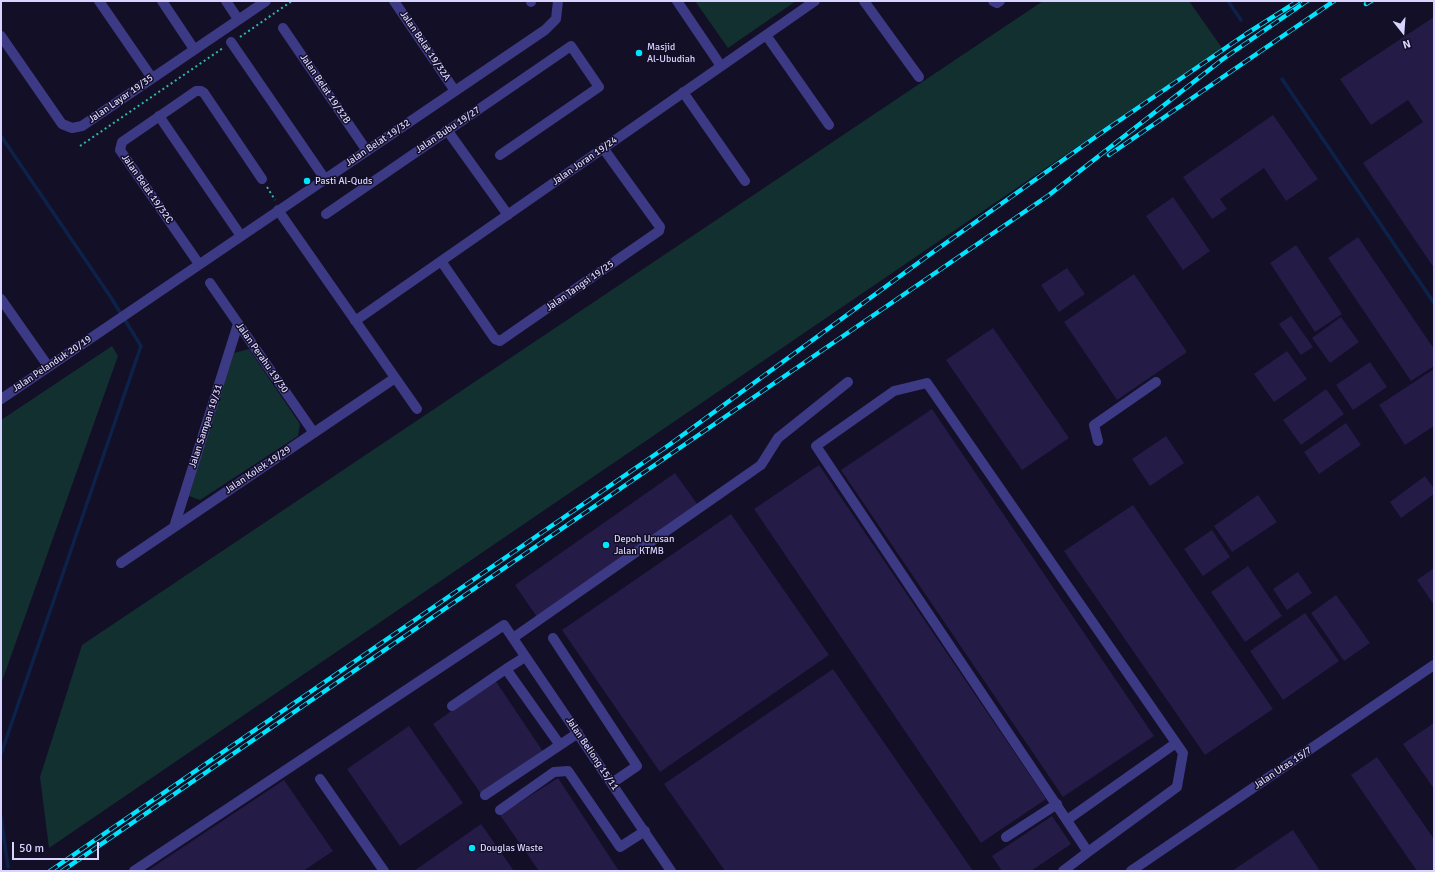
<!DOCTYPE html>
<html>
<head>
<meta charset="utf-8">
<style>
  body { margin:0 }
  #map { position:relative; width:1435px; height:872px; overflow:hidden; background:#130f26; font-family:Signika,sans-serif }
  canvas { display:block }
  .frame { position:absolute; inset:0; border:2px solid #d9d4ff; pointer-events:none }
  .north { position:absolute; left:1383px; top:12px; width:40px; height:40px; -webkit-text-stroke:3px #130f26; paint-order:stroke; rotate:163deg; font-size:11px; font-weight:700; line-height:16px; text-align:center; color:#d9d4ff }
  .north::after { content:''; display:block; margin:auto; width:14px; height:18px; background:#d9d4ff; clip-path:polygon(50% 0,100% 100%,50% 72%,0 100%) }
  .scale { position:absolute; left:12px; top:842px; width:87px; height:18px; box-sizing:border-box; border:2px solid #d9d4ff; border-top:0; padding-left:5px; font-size:12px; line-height:14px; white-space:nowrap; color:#d9d4ff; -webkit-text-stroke:3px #130f26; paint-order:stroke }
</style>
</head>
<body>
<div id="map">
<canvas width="1435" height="872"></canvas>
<div class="frame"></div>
<div class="north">N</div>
<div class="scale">50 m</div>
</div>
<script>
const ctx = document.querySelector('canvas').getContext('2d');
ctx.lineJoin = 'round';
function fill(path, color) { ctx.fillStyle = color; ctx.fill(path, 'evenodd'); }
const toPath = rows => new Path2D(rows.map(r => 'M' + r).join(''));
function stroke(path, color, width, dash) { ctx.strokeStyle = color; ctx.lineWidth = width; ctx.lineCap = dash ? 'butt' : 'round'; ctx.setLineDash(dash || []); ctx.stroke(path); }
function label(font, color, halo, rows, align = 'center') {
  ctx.font = font + ' Signika,sans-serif'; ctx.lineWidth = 3; ctx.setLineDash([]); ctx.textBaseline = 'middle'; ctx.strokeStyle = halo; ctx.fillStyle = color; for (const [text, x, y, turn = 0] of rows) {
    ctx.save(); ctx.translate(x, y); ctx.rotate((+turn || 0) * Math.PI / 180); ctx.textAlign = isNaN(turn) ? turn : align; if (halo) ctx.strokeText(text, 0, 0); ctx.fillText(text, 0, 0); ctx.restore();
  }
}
const green = toPath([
  [695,1,796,1,728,48],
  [1043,1,1189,1,1222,48,49,848,40,777,82,645],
  [112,346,118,356,1,684,1,420],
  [249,349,300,424,298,436,200,500,189,496,234,353]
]);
const stream = toPath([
  [1228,1,1241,20],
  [1282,79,1434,303],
  [1,136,110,296,141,346,1,754],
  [1,817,8,867]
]);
const building = toPath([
  [1434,17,1434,268,1363,163,1423,122,1408,100,1371,125,1340,79],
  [1273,115,1318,179,1286,201,1264,168,1220,199,1227,209,1212,219,1183,177],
  [1173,197,1210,251,1183,270,1146,216],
  [1358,237,1434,349,1434,366,1411,381,1328,258],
  [1296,245,1342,314,1315,332,1270,263],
  [1067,268,1085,294,1059,312,1041,285],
  [1134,274,1187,352,1117,400,1064,322],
  [1291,316,1313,347,1301,355,1279,324],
  [1341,317,1359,342,1330,363,1312,338],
  [993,328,1069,438,1022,470,946,360],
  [1287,351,1307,379,1274,402,1254,374],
  [1370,362,1387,387,1353,410,1336,385],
  [1434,369,1434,426,1405,445,1379,405],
  [1326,389,1344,414,1301,445,1283,420],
  [932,409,1154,736,1063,797,841,470],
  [1346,423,1361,445,1319,474,1304,452],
  [1166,436,1184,463,1150,486,1132,459],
  [819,465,1046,799,981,843,754,509],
  [675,473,698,505,537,617,515,585],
  [1425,476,1434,489,1434,494,1401,518,1390,502],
  [1258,495,1277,522,1232,552,1214,526],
  [1133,505,1273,709,1205,755,1064,551],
  [731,514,829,655,660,772,562,630],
  [1212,530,1230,557,1203,576,1184,549],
  [1248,566,1282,616,1245,642,1211,592],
  [1434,568,1434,605,1417,580],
  [1298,572,1312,593,1287,610,1273,589],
  [1336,595,1370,643,1344,661,1311,613],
  [1305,613,1339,661,1283,700,1250,651],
  [833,669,973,871,725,871,664,784],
  [495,680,544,753,481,794,433,724],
  [1434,723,1434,789,1403,744],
  [409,726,463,803,400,846,347,769],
  [1377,757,1434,839,1434,871,1417,871,1351,775],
  [558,778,619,871,539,871,500,815],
  [284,780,333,851,303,871,147,871],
  [1052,816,1071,844,1031,871,1002,871,992,856],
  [481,824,514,871,414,871],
  [1293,830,1320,871,1232,871]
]);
const path = toPath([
  [240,37,292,1],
  [80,146,223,48],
  [267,187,275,200]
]);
const minor = toPath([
  [99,1,152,78],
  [162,1,194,49],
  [226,1,238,19],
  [394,1,455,91],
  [531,1,531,2],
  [677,1,721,66],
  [864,1,919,77],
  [993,1,997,3,1000,1],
  [283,28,367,151],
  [766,35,829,125],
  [1,36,62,124,72,128,82,126,266,1],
  [231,42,325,179],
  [683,92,745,181],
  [159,116,241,236],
  [447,130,508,215],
  [278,210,417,409],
  [326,214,571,46,599,87,500,155],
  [441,261,495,339,500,341,659,231,660,227,603,148],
  [199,264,120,150,122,142,196,91,201,91,204,93,262,179],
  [210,283,314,433],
  [1,299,48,366],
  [355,321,815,1],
  [1,399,545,30,556,19,558,1],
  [1098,441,1094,425,1156,382],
  [174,527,238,324],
  [121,563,395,378],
  [513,638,761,465,778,438,848,382],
  [553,638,637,766,612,783],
  [525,657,506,669,560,745],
  [452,706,506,669],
  [320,779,384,871],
  [485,795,578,733],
  [500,810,554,772,568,771,620,847,645,831],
  [1067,820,1176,743],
  [1006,837,1057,804],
  [134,871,504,625,671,871],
  [1063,871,1088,852,1177,787,1183,753,927,383,894,391,816,446,1088,852],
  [1131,871,1434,665]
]);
const rail = toPath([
  [1366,4,1371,1],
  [1109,155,1334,1],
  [50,871,669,445,929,255,1104,131,1246,34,1298,1],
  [62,871,1049,195,1223,59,1307,1]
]);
const markers = [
  [639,53,4,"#00e5ff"],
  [307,181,4,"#00e5ff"],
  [606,545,4,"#00e5ff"],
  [472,848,4,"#00e5ff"]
];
const streetNames = [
  ["Jalan Belat 19/32A",425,46,56],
  ["Jalan Belat 19/32B",325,89,56],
  ["Jalan Layar 19/35",121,99,-35],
  ["Jalan Bubu 19/27",448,130,-34],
  ["Jalan Belat 19/32",378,143,-34],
  ["Jalan Joran 19/24",585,161,-35],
  ["Jalan Belat 19/32C",147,189,55],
  ["Jalan Tangsi 19/25",580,286,-35],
  ["Jalan Perahu 19/30",262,358,55],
  ["Jalan Pelanduk 20/19",52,364,-34],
  ["Jalan Sampan 19/31",206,426,-72],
  ["Jalan Kolek 19/29",258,470,-34],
  ["Jalan Beliong 15/11",592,754,56],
  ["Jalan Utas 15/7",1283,768,-34]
];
const poiNames = [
  ["Masjid",647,47],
  ["Al-Ubudiah",647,59],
  ["Pasti Al-Quds",315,181],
  ["Depoh Urusan",614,539],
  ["Jalan KTMB",614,551],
  ["Douglas Waste",480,848]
];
fill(green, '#12302f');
stroke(stream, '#0c2248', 3.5);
fill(building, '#241b47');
stroke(path, '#2fb8b0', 2, [2, 3]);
stroke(minor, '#3d3a85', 10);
stroke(rail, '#00e5ff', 4.5);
stroke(rail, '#130f26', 3, [9]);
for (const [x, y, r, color] of markers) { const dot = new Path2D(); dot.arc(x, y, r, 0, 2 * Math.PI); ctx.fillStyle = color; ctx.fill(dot); stroke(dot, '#130f26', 1.5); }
label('10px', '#d9d4ff', '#130f26', streetNames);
label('10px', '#d9d4ff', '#130f26', poiNames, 'left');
</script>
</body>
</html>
